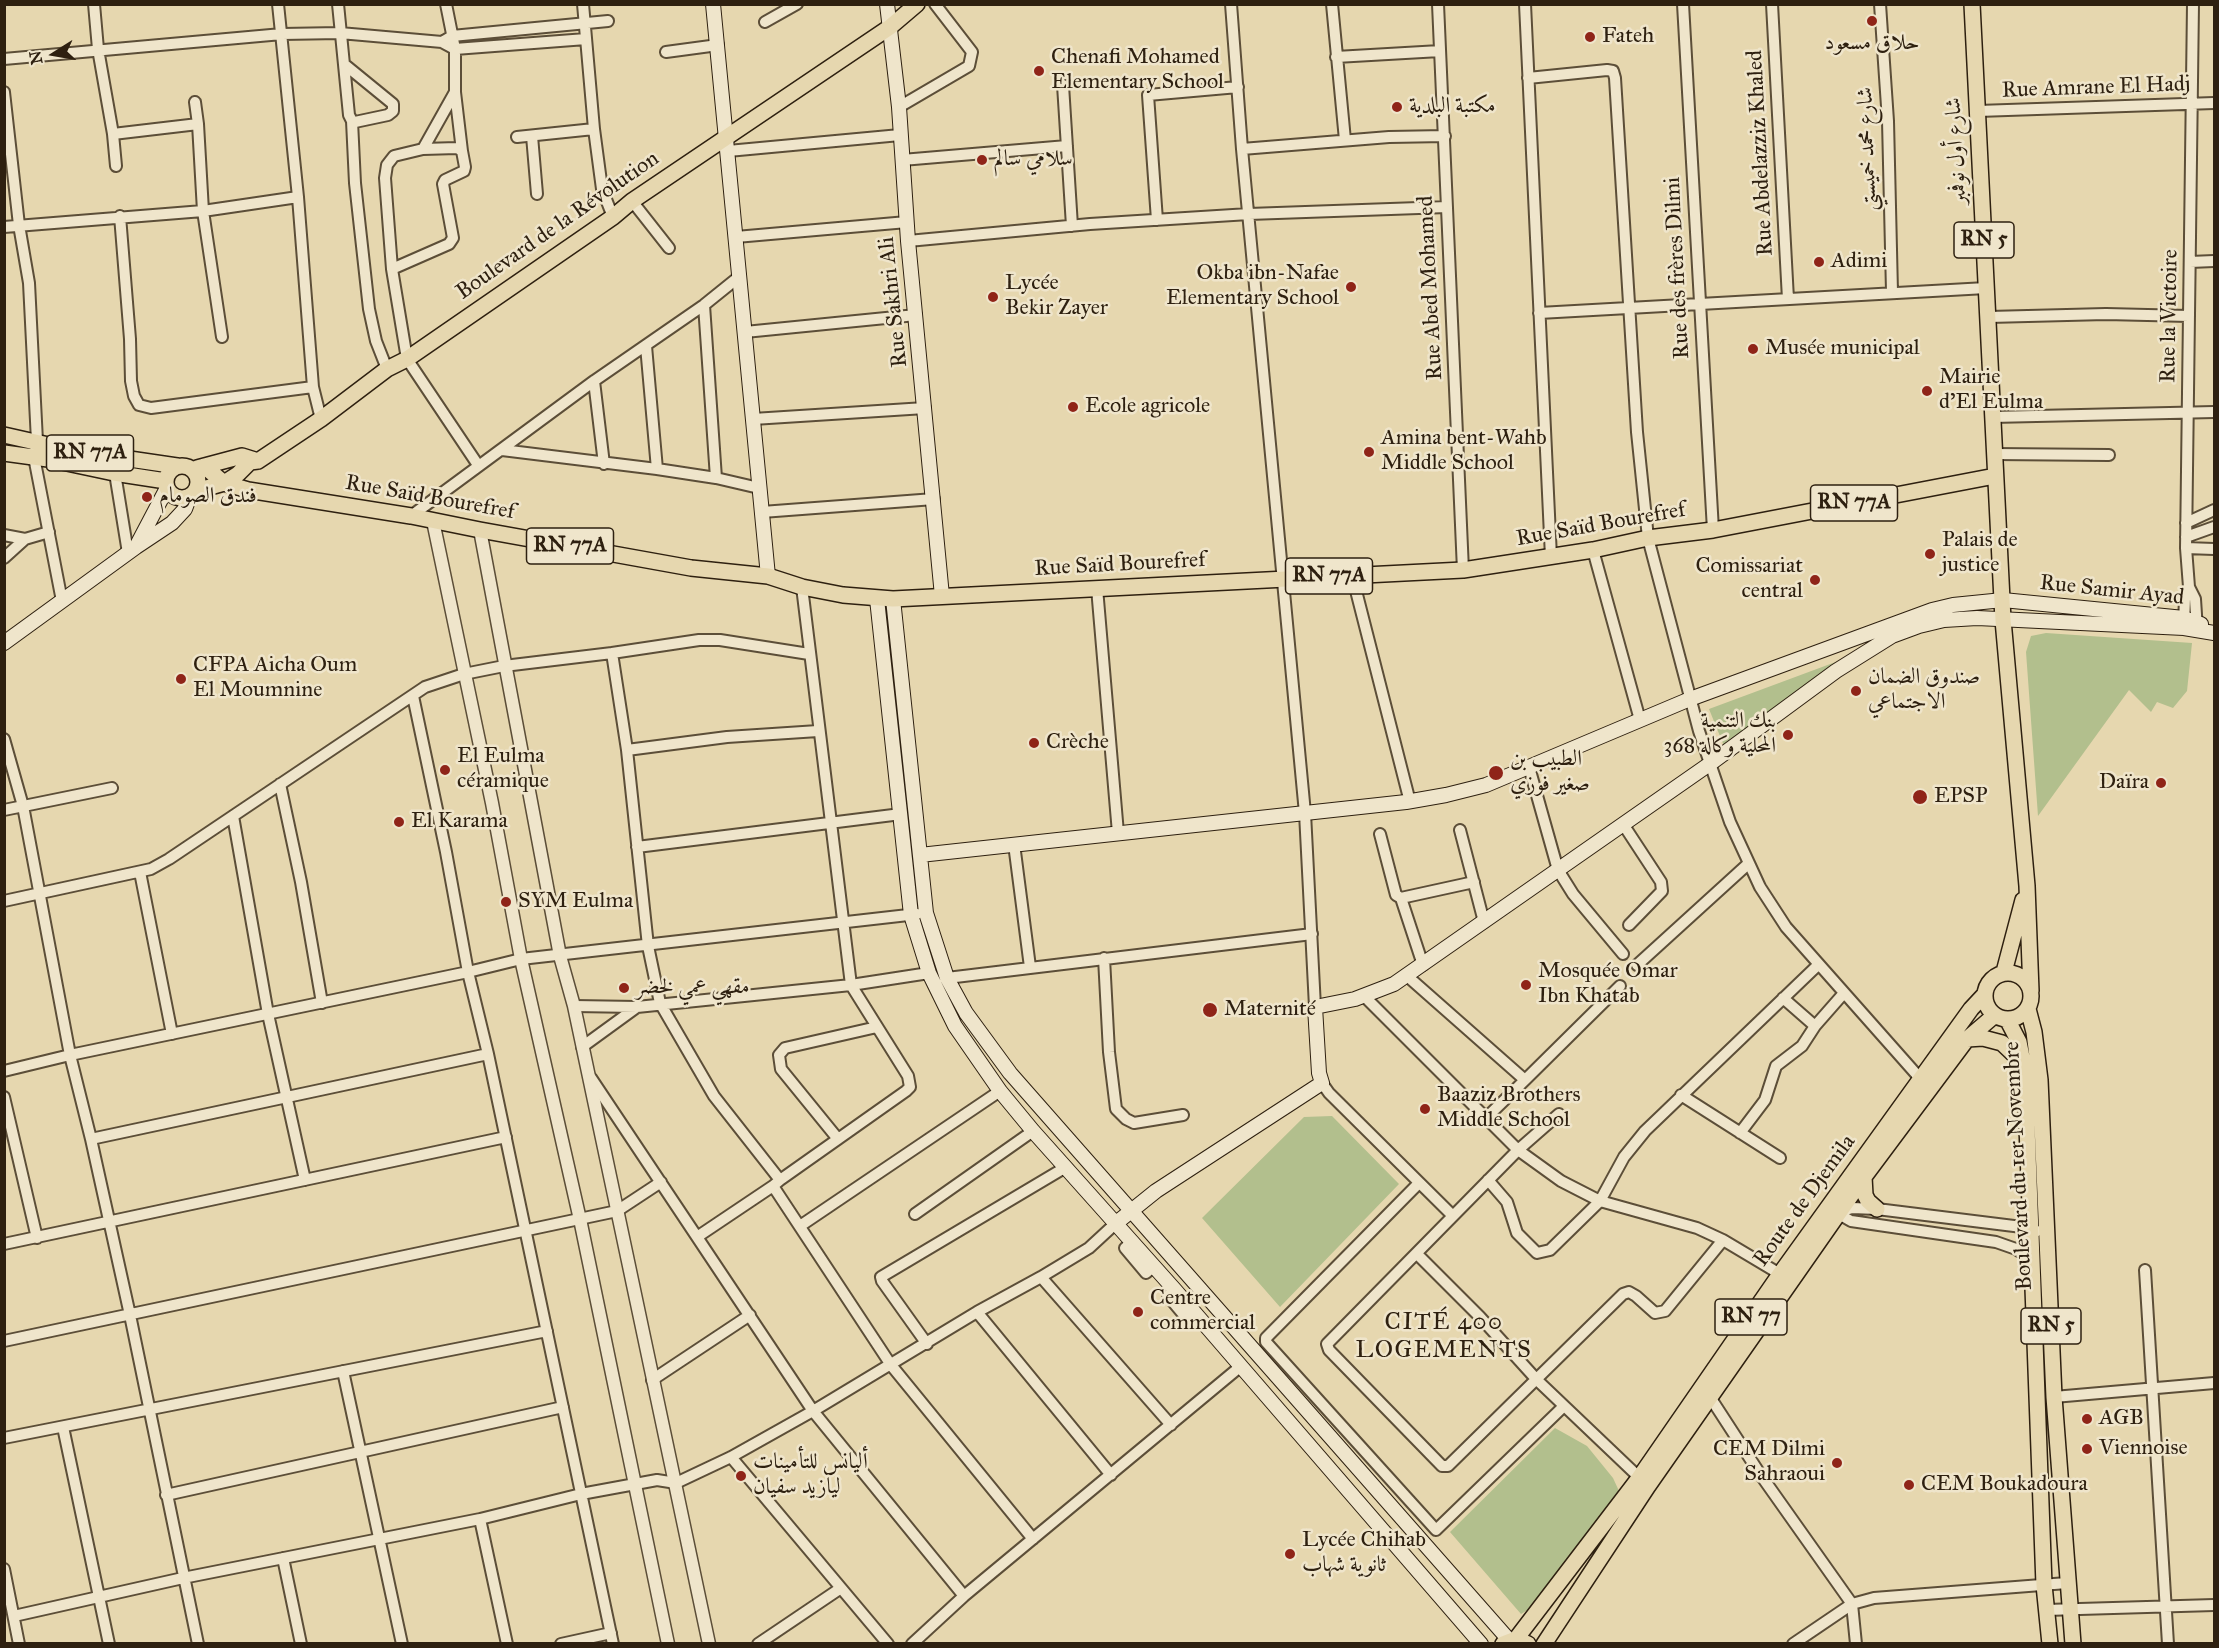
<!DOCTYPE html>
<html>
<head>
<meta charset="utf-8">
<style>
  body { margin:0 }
  #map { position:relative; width:2219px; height:1648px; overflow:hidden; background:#e6d7af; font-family:"IM FELL Great Primer",serif }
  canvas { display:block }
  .frame { position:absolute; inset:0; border:6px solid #2e2010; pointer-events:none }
  .north { position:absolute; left:24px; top:24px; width:60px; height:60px; -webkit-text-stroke:4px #efe5cb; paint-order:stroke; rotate:259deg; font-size:16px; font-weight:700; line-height:24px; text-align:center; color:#2e2010 }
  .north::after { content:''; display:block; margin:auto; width:21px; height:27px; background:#2e2010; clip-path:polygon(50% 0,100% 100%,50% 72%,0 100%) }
</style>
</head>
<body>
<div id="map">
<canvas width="2219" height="1648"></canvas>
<div class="frame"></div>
<div class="north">N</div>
</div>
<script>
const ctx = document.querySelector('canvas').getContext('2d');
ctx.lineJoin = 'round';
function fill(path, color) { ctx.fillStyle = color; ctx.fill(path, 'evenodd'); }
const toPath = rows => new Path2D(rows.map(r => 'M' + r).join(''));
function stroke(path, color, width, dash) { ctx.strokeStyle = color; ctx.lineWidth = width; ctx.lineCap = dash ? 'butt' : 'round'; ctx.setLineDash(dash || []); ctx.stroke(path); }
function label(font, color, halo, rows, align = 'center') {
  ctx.font = font + ' "IM FELL Great Primer",Amiri,serif'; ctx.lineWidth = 5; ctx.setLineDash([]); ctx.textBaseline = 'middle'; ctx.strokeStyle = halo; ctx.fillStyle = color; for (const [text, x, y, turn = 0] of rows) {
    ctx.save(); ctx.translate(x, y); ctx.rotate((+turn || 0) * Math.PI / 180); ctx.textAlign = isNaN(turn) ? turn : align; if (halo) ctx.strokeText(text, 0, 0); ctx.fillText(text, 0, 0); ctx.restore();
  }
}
const green = toPath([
  [2046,633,2192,643,2187,691,2173,708,2157,702,2151,712,2129,690,2038,816,2026,652,2031,636],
  [1841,660,1724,746,1709,709],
  [1332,1116,1399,1184,1280,1307,1202,1218,1304,1117],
  [1555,1428,1587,1446,1613,1478,1619,1491,1544,1600,1521,1614,1450,1532]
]);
const minor = toPath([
  [94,4,98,49,113,134,116,166],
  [278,4,298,197,313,387,321,419],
  [338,4,349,115,352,121,355,122,388,115,393,111,393,104,344,64],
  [583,4,594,129,602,189,613,217],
  [1231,4,1242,149,1305,813,1315,1007],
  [1332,4,1345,140],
  [1438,4,1463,570],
  [1525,4,1551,557],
  [1683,4,1713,530],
  [1772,4,1788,299],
  [1880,4,1888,121,1892,292],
  [765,22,797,4],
  [586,39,455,49,442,42,452,36,608,21],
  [666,52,718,45],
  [1336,57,1440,51],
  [4,59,282,34,340,33,442,42],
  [1528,78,1607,70,1613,71,1615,78,1637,432,1648,538,1699,731,1730,822,1760,887,1786,927,1925,1084],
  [1063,85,1072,226],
  [4,92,19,225,29,283,37,441,34,457,62,601],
  [455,92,462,151],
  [195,102,198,124,203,211,222,337],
  [899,107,969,66,972,52,935,4],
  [1978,111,2214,103],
  [352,121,355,183,369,309,376,341,387,369],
  [113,134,198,124],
  [532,136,537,194],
  [517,137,594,129],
  [423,149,455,92,455,49,446,4],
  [1242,149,1389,137,1445,136],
  [728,151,900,135],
  [902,160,1067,146],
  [632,201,669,248],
  [120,216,130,339,131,381,134,396,139,405,151,408,313,387],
  [1157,220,1148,95,1238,87],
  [4,227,203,211,298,197],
  [736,237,907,222],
  [908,241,1090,224,1249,214,1447,207],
  [2190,262,2214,261],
  [392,269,449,244,453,238,443,184,445,180,464,171,465,167,462,151,457,148,423,149,394,156,387,165,385,178,392,269,407,359,478,465],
  [704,305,716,478],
  [1539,313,1986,288],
  [1989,317,2106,314,2189,316],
  [745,332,916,315],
  [646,346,657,469],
  [594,381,604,464],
  [1992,417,2214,412],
  [753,419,925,408],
  [502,450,657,469,716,478,759,488],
  [1994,454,2109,455],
  [114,467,128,553],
  [762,512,934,499],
  [411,516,594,381,704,305,740,276],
  [2186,523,2214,510],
  [4,535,25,539,49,532],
  [2186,537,2214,527],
  [2186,548,2214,549],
  [1593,550,1640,720],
  [4,558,25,539],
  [1352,575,1410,802],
  [2189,587,2195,599,2197,630],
  [1097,588,1118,833],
  [2184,624,2185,598,2189,587,2186,548,2193,4],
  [612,653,627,750,648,946,660,1003,714,1096,780,1180,773,1186,891,1365,1033,1539],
  [413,696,446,852,468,972,488,1054,613,1644],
  [4,739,23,806,70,1055,91,1139,130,1315,198,1644],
  [627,750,727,737,818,731],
  [1529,767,1558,870,1573,894,1623,954],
  [280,784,301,882,322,1003],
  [4,810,112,788],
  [233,816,268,1014,305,1180],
  [1623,824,1661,882,1662,891,1629,925],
  [1460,830,1484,922],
  [1380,834,1396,895,1401,898,1474,882],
  [1014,844,1030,967],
  [637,847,901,814],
  [140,872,172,1034],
  [1401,898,1423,965],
  [4,901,151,869,169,859,425,687,464,674,504,666,612,653,699,640,720,640,809,654],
  [1104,958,1109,1052,1116,1109,1126,1119,1134,1123,1183,1115],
  [1637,965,1748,864],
  [1406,975,1525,1080,1620,986],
  [947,978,1312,934],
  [1364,996,1518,1150,1561,1181,1600,1201,1697,1228,1723,1240],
  [1783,998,1815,1026],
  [574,1006,637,1007,851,985,929,973],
  [582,1047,637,1007],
  [4,1071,70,1055,468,972,521,959,917,914],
  [591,1078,813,1411,964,1596],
  [1322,1083,1329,1093,1453,1216],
  [1681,1095,1780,1158],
  [4,1097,37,1238],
  [1559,1114,1518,1150,1327,1344,1329,1350,1442,1466,1448,1466,1623,1294,1629,1292,1636,1296,1655,1313,1665,1311,1723,1240,1780,1274],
  [1486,1118,1525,1080],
  [1740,1133,1765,1100,1776,1066,1802,1046,1815,1026,1844,993],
  [91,1139,488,1054],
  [838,1139,781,1069,779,1055,785,1048,877,1027],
  [780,1180,906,1091,910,1087,908,1076,851,985,802,587],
  [1488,1180,1507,1202,1517,1233,1537,1253,1550,1250,1600,1201,1624,1157,1645,1131,1818,965],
  [1419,1183,1266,1338,1266,1342,1436,1530,1564,1406],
  [1836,1207,1844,1217,1851,1221,1996,1242,2016,1249,2032,1260],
  [1839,1212,1852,1208,1877,1209,2030,1228,2037,1231],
  [915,1214,1033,1131],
  [800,1226,1000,1091],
  [697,1237,773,1186],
  [1132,1242,1125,1248,1146,1273,1154,1266],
  [4,1244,506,1137],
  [1417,1254,1480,1317,1537,1380,1643,1481],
  [2145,1270,2168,1644],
  [1041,1277,1171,1425],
  [1175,1290,1168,1296,1189,1321,1197,1315],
  [977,1312,1111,1475],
  [4,1341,617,1211,661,1182],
  [927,1344,882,1281,881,1277,1066,1167],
  [343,1371,402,1644],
  [652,1380,750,1315],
  [1706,1394,1710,1397,1760,1474,1852,1604,1874,1598,2067,1583],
  [2054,1397,2214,1383],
  [63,1427,109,1644],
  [4,1438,547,1331],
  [731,1457,888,1644],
  [166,1495,563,1407],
  [480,1519,507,1644],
  [283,1558,301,1644],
  [4,1569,19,1644],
  [2046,1610,2214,1605],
  [14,1616,183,1578,480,1519,581,1494,657,1480,676,1483,731,1457,813,1411,977,1312,1041,1277,1089,1248,1115,1224],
  [561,1644,611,1633],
  [758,1644,841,1588],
  [912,1644,964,1596,1241,1366],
  [1793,1644,1852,1604,1856,1644]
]);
const tertiary = toPath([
  [433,521,492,803,521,959,581,1224,668,1644],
  [480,530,560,956,574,1006,709,1644]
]);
const secondary = toPath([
  [713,4,768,576],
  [887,4,899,107,908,241,942,596],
  [137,545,167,488],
  [877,599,911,915,929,973,955,1026,1000,1091,1033,1131,1175,1290,1481,1644],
  [893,599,926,913,947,978,966,1013,1010,1073,1509,1640],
  [4,643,136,547,172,523,185,509,190,496],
  [920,855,1406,802,1446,795,1486,785,1690,699,1932,610,1953,605,2003,600,2184,618,2201,624],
  [1115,1224,1156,1191,1322,1083,1319,1073,1315,1007,1355,999,1394,984,1711,763,1836,671,1892,636,1919,626,1944,620,1977,618,2184,628,2214,633]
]);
const primary = toPath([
  [1972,4,2003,620,2027,886,2031,991],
  [4,435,75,451,177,466],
  [4,453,48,459,114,473,166,481],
  '166 482a16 16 0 1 1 32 0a16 16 0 1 1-32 0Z',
  [204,466,224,483,248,490,411,516,480,530,691,568,768,576,802,587,843,595,893,599,1463,570,1593,550,1648,538,1713,530,1995,476],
  [197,468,242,456,258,461],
  [196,491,224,483,238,474,250,462,258,461,321,419,387,369,407,359,613,217,632,201,890,27,917,4],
  [2004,972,2023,900],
  '1985 996a23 23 0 1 1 46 0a23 23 0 1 1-46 0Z',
  [2028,1009,2034,1032,2040,1080,2054,1397,2073,1644],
  [2007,1019,2019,1042,2025,1072,2044,1585,2050,1644],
  [1967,1039,1983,1038,2002,1043,2024,1064],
  [1864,1177,1865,1195,1868,1201,1877,1209],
  [1516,1639,1639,1478,1780,1274,1971,1009,1985,994],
  [1503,1644,1516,1639,1528,1644],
  [1544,1644,1648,1486,1864,1177,1967,1039,1995,1015]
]);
const markers = [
  [1872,21,6,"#8f2418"],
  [1590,37,6,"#8f2418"],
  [1039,71,6,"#8f2418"],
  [1397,107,6,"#8f2418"],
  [982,160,6,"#8f2418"],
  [1819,262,6,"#8f2418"],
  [1351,287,6,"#8f2418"],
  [993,297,6,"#8f2418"],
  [1753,349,6,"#8f2418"],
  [1927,391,6,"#8f2418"],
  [1073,407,6,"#8f2418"],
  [1369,452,6,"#8f2418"],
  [147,497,6,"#8f2418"],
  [1930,554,6,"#8f2418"],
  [1815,580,6,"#8f2418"],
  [181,679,6,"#8f2418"],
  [1856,691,6,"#8f2418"],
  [1788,735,6,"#8f2418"],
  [1034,743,6,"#8f2418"],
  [445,770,6,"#8f2418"],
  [1496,773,8,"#8f2418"],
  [2161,783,6,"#8f2418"],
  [1920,797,8,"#8f2418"],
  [399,822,6,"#8f2418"],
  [506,902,6,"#8f2418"],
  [1526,985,6,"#8f2418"],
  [624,988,6,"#8f2418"],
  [1210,1010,8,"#8f2418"],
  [1425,1109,6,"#8f2418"],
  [1138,1312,6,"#8f2418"],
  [2087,1419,6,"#8f2418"],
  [2087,1449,6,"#8f2418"],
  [1837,1463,6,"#8f2418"],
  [741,1476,6,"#8f2418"],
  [1909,1485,6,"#8f2418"],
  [1290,1554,6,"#8f2418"]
];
const shields = [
  [1984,240,60],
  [90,453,87],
  [1854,503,87],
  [570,546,87],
  [1329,576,87],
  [1751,1317,72],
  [2051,1326,60]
];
const shieldNames = [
  ["RN 5",1984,240],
  ["RN 77A",90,453],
  ["RN 77A",1854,503],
  ["RN 77A",570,546],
  ["RN 77A",1329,576],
  ["RN 77",1751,1317],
  ["RN 5",2051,1326]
];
const poiNames = [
  ["Fateh",1602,37],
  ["حلاق مسعود",1872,44,"center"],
  ["Chenafi Mohamed",1051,58],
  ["Elementary School",1051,83],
  ["مكتبة البلدية",1409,107],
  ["سلامي سالم",994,160],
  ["Adimi",1831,262],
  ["Okba ibn-Nafae",1339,274,"right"],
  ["Elementary School",1339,299,"right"],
  ["Lycée",1005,284],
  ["Bekir Zayer",1005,309],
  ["Musée municipal",1765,349],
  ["Mairie",1939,378],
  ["d'El Eulma",1939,403],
  ["Ecole agricole",1085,407],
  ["Amina bent-Wahb",1381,439],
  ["Middle School",1381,464],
  ["فندق الصومام",159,497],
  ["Palais de",1942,541],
  ["justice",1942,566],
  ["Comissariat",1803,567,"right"],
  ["central",1803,592,"right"],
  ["CFPA Aicha Oum",193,666],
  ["El Moumnine",193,691],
  ["صندوق الضمان",1868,678],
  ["الاجتماعي",1868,703],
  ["بنك التنمية",1776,722,"right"],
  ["المحلية وكالة 368",1776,747,"right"],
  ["Crèche",1046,743],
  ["El Eulma",457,757],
  ["céramique",457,782],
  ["الطبيب بن",1510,760],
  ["صغير فوزي",1510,785],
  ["Daïra",2149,783,"right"],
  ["EPSP",1934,797],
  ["El Karama",411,822],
  ["SYM Eulma",518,902],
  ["Mosquée Omar",1538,972],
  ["Ibn Khatab",1538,997],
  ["مقهي عمي لخضر",636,988],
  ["Maternité",1224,1010],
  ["Baaziz Brothers",1437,1096],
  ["Middle School",1437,1121],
  ["Centre",1150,1299],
  ["commercial",1150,1324],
  ["AGB",2099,1419],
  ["Viennoise",2099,1449],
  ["CEM Dilmi",1825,1450,"right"],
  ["Sahraoui",1825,1475,"right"],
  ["أليانس للتأمينات",753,1463],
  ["ليازيد سفيان",753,1488],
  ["CEM Boukadoura",1921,1485],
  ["Lycée Chihab",1302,1541],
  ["ثانوية شهاب",1302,1566]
];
const streetNames = [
  ["Rue Amrane El Hadj",2096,88,-2],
  ["شارع محمد خميستي",1868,149,-92],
  ["شارع أول نوفمبر",1957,151,-93],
  ["Rue Abdelazziz Khaled",1761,153,-93],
  ["Boulevard de la Révolution",558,226,-35],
  ["Rue des frères Dilmi",1678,268,-93],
  ["Rue Abed Mohamed",1431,288,-93],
  ["Rue Sakhri Ali",894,302,-96],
  ["Rue la Victoire",2170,316,-89],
  ["Rue Saïd Bourefref",430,498,10],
  ["Rue Saïd Bourefref",1601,525,-10],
  ["Rue Saïd Bourefref",1120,565,-3],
  ["Rue Samir Ayad",2112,591,6],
  ["Boulevard du 1er Novembre",2019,1166,-93],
  ["Route de Djemila",1805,1201,-54]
];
const neighbourhoodNames = [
  ["CITÉ 400",1444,1323],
  ["LOGEMENTS",1444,1351]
];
fill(green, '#b2bf8d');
stroke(minor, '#5c4e38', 14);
stroke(tertiary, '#5c4e38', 15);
stroke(secondary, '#2e2010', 16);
stroke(primary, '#2e2010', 18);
stroke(minor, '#efe5cb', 10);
stroke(tertiary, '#efe5cb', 12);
stroke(secondary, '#efe5cb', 14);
stroke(primary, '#e6d7af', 15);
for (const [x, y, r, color] of markers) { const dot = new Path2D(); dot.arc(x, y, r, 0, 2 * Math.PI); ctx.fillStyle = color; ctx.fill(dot); stroke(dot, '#efe5cb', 2); }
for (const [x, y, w] of shields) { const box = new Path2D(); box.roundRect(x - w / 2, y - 18, w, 36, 4.5); ctx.fillStyle = '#efe5cb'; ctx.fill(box); stroke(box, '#2e2010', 1.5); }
label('bold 21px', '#2e2010', null, shieldNames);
label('22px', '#2e2010', '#efe5cb', poiNames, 'left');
label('22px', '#2e2010', '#efe5cb', streetNames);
ctx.letterSpacing = '1.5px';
label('24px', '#2e2010', '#efe5cb', neighbourhoodNames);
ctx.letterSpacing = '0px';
</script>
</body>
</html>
